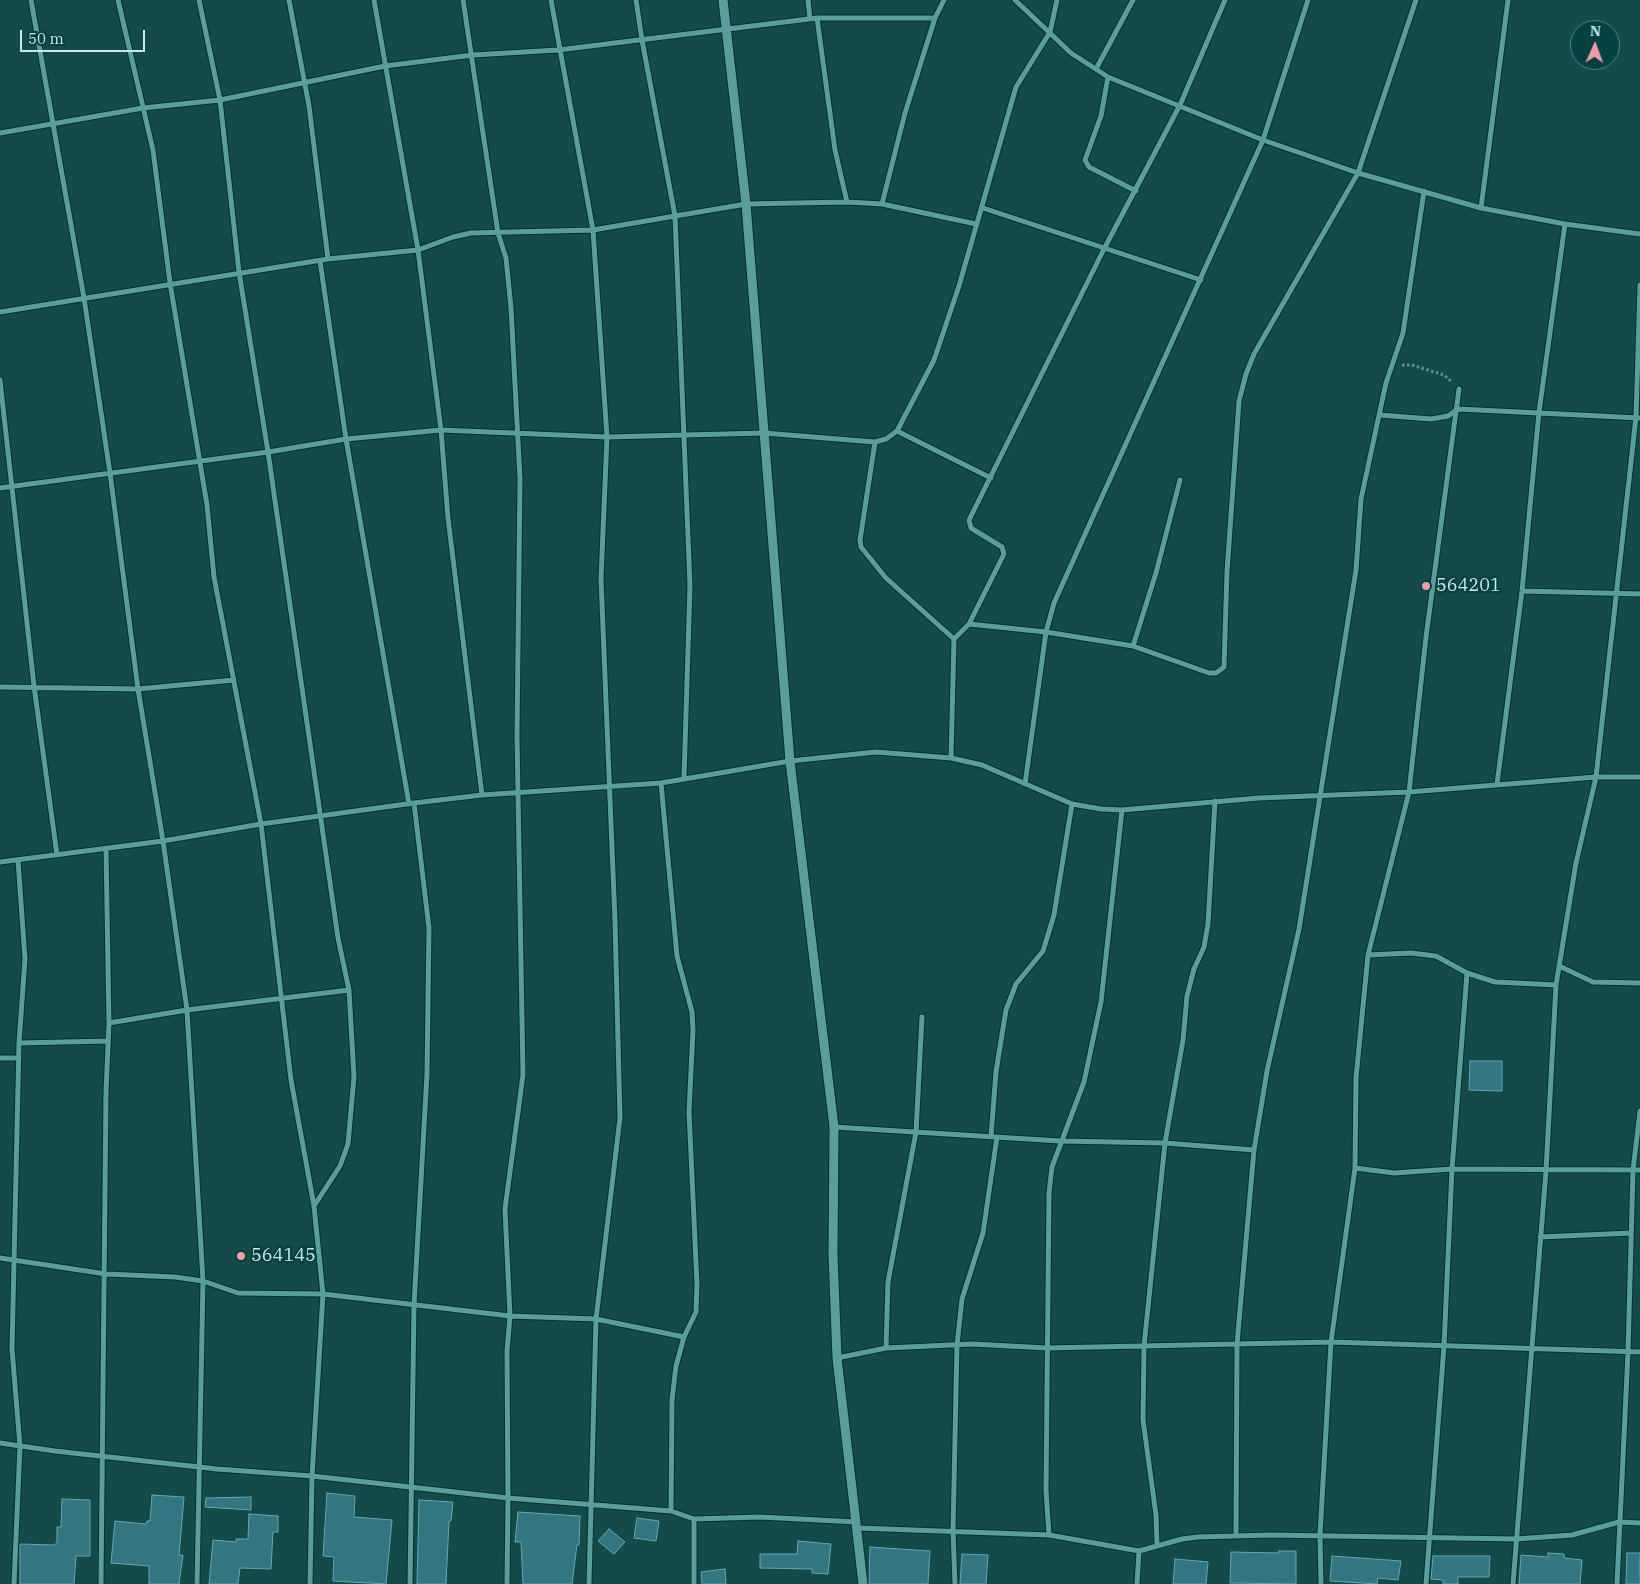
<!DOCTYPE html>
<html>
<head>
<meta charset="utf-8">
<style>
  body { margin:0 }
  #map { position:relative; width:1640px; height:1584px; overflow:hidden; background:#144b49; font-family:"IBM Plex Serif",serif }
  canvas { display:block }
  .north { position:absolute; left:1570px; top:20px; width:50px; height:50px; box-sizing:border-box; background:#05413e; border:1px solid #538481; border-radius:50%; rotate:2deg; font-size:14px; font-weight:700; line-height:20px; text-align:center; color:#c7e8e5 }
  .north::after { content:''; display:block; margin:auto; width:18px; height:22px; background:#f39aa8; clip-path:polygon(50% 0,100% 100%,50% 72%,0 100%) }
  .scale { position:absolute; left:20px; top:30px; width:125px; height:22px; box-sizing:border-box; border:2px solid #c7e8e5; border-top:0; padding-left:6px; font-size:15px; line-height:18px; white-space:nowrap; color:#c7e8e5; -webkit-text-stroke:4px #05413e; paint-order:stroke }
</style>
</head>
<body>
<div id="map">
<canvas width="1640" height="1584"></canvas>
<div class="north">N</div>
<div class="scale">50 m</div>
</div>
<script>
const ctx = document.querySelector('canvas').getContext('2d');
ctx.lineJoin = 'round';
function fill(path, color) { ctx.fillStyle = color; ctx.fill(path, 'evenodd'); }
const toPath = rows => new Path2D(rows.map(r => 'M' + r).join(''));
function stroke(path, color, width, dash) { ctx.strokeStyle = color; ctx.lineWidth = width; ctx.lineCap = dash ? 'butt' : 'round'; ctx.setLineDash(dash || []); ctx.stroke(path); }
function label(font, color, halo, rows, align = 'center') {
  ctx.font = font + ' "IBM Plex Serif",serif'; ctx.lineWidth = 4.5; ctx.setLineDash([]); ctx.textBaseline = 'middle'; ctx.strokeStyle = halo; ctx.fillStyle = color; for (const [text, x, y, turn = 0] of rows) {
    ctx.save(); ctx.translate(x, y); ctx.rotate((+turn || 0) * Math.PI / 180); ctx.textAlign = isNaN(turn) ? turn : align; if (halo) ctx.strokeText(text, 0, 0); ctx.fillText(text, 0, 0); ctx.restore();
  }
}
const building = toPath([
  [1470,1061,1502,1061,1502,1091,1469,1090,1470,1061],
  [327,1493,355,1496,354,1517,392,1520,386,1584,333,1581,334,1557,323,1556,327,1493],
  [152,1495,184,1497,179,1555,183,1555,179,1584,149,1584,149,1566,111,1563,115,1521,146,1524,147,1521,150,1521,152,1495],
  [251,1497,251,1510,205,1507,206,1498,251,1497],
  [62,1499,90,1500,90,1556,76,1556,74,1584,20,1584,20,1544,54,1545,57,1543,57,1527,61,1527,62,1499],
  [419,1500,453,1502,451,1521,449,1521,446,1584,417,1584,419,1500],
  [518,1512,580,1516,579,1545,577,1545,572,1584,523,1584,521,1542,515,1542,518,1512],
  [249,1514,278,1516,278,1532,273,1532,271,1569,240,1568,238,1584,209,1584,213,1540,236,1542,236,1539,248,1539,249,1514],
  [637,1518,659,1521,656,1541,634,1538,637,1518],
  [609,1529,625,1542,614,1554,598,1541,609,1529],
  [798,1541,831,1544,828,1574,812,1573,812,1569,760,1568,760,1554,797,1554,798,1541],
  [870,1547,930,1551,928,1584,869,1584,870,1547],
  [1279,1551,1296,1551,1296,1584,1230,1583,1231,1552,1279,1553,1279,1551],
  [1548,1553,1564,1554,1564,1558,1582,1560,1580,1584,1519,1584,1521,1555,1548,1557,1548,1553],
  [1627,1553,1640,1553,1640,1584,1626,1584,1627,1553],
  [962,1554,988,1555,986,1584,960,1584,962,1554],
  [1332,1556,1401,1561,1398,1580,1378,1578,1377,1584,1330,1581,1332,1556],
  [1433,1556,1490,1556,1489,1577,1458,1577,1458,1584,1443,1584,1443,1580,1431,1579,1433,1556],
  [1175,1559,1208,1562,1206,1584,1173,1584,1175,1559],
  [725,1569,726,1584,702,1584,701,1572,725,1569]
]);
const path = toPath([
  [1402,365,1412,365,1444,375,1452,382]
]);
const minor = toPath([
  [31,0,84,298,110,473,138,689,163,841,187,1010,203,1281,197,1584],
  [118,0,153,150,170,283,207,505,214,577,261,824,291,1080,314,1206,323,1294,312,1476,310,1584],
  [199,0,220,100,239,272,268,452,338,938,349,990,354,1077,348,1144,340,1166,314,1206],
  [289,0,309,106,328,259],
  [374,0,418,250,441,430,448,518,482,795],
  [463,0,498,233,506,258,511,308,520,479,517,736,523,1075,505,1209,510,1316,507,1351,508,1498,507,1584],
  [551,0,593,230,607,437,601,579,615,921,620,1118,596,1319,589,1584],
  [636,0,642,40,675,216,690,586,684,778],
  [808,0,810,19],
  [1015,0,1071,53,1108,77,1263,140,1358,173,1481,208,1565,224,1640,234],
  [817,18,835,150,847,202],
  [1096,69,1133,0],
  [1108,77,1101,116,1085,160,1089,167,1136,191],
  [0,133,143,108,220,100,385,66,473,55,558,50,817,18,935,18],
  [882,204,905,113,935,18,944,0],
  [983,208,1201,280],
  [1481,208,1508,0],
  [320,261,346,439,409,804],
  [0,312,328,259,418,250,453,237,471,233,593,230,746,204,847,202,882,204,976,224],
  [0,380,34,686,57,855],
  [1380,415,1431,419,1448,416,1458,409,1640,418],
  [897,431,991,478],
  [875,442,860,540,861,547,886,578,954,639],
  [0,488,268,452,346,439,441,430,607,437,764,433,875,442,886,439,897,431,934,360,959,286,1016,87,1050,32,1057,0],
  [1522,591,1640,594],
  [969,624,1046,632,1133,646,1209,673,1216,673,1224,667,1227,572,1239,401,1246,374,1254,354,1358,173,1416,0],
  [1133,646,1156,573,1180,480],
  [0,687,138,689,234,680],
  [951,758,954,639,969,624,1004,554,1002,547,971,528,969,520,1104,249,1180,105,1225,0],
  [661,783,677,956,692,1012,693,1030,689,1112,697,1284,696,1312,684,1337,676,1366,672,1400,671,1511],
  [1025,784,1046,632,1054,603,1263,140,1308,0],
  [1497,784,1522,591,1539,412,1565,224],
  [0,862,163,841,261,824,414,803,482,795,661,783,790,761,876,752,951,758,982,765,1072,804,1101,809,1122,810,1259,798,1409,792,1596,777,1640,777],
  [1368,955,1411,953,1436,956,1467,973,1495,982,1556,985],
  [1559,966,1593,982,1640,983],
  [109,1023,187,1010,349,990],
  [19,1043,108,1041],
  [0,1058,19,1058],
  [834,1127,1060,1141,1165,1143,1254,1150],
  [991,1136,996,1072,1006,1010,1016,984,1043,951,1054,915,1072,804],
  [1355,1168,1394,1173,1452,1169,1640,1170],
  [1540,1237,1631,1233],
  [0,1258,106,1274,175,1277,203,1281,238,1293,323,1294,510,1316,596,1319,684,1337],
  [886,1348,888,1282,916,1132,922,1017],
  [837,1358,886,1348,972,1344,1047,1348,1331,1342,1640,1352],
  [0,1443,55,1451,217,1469,312,1476,508,1498,671,1511,694,1519,760,1517,857,1522],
  [858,1528,1049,1535,1139,1551,1182,1539,1198,1537,1270,1535,1516,1539,1572,1535,1619,1522,1640,1523],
  [1049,1535,1046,1490,1049,1193,1052,1167,1084,1082,1101,1002,1122,810],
  [1236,1535,1237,1344,1254,1150,1267,1071,1299,929,1356,570,1361,499,1386,383,1403,333,1424,191],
  [1157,1546,1156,1515,1143,1420,1144,1346,1165,1143,1183,1040,1187,996,1194,969,1204,947,1208,924,1215,801],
  [14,1584,20,1446,12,1349,19,1043,25,959,18,860],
  [101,1584,106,1092,109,1023,106,848],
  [410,1584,414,1305,427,1074,429,928,414,803],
  [694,1584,694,1519],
  [955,1584,953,1531,957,1345,962,1299,983,1233,997,1137],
  [1137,1584,1139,1551],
  [1321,1584,1320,1535,1331,1342,1355,1168,1356,1078,1368,955,1409,792,1426,637,1459,389],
  [1426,1584,1444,1346,1452,1169,1467,973],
  [1513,1584,1546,1171,1556,985,1576,863,1596,777,1636,417,1640,285],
  [1617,1584,1628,1352,1633,1170,1640,1111]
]);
const tertiary = toPath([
  [723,0,746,204,790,761,834,1127,833,1255,837,1358,863,1584]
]);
const markers = [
  [1426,586,5,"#f39aa8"],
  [241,1256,5,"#f39aa8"]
];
const poiNames = [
  ["564201",1436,586],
  ["564145",251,1256]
];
fill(building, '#327681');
stroke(building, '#64a7b3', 1);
stroke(minor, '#082f2d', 7);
stroke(tertiary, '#082f2d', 11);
stroke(path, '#62908d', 3, [2.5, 2.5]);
stroke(minor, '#599e99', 5);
stroke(tertiary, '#599e99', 9);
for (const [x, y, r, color] of markers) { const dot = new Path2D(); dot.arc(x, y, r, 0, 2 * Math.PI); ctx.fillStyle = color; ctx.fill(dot); stroke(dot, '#05413e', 2); }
label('18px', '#c7e8e5', '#05413e', poiNames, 'left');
</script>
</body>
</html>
